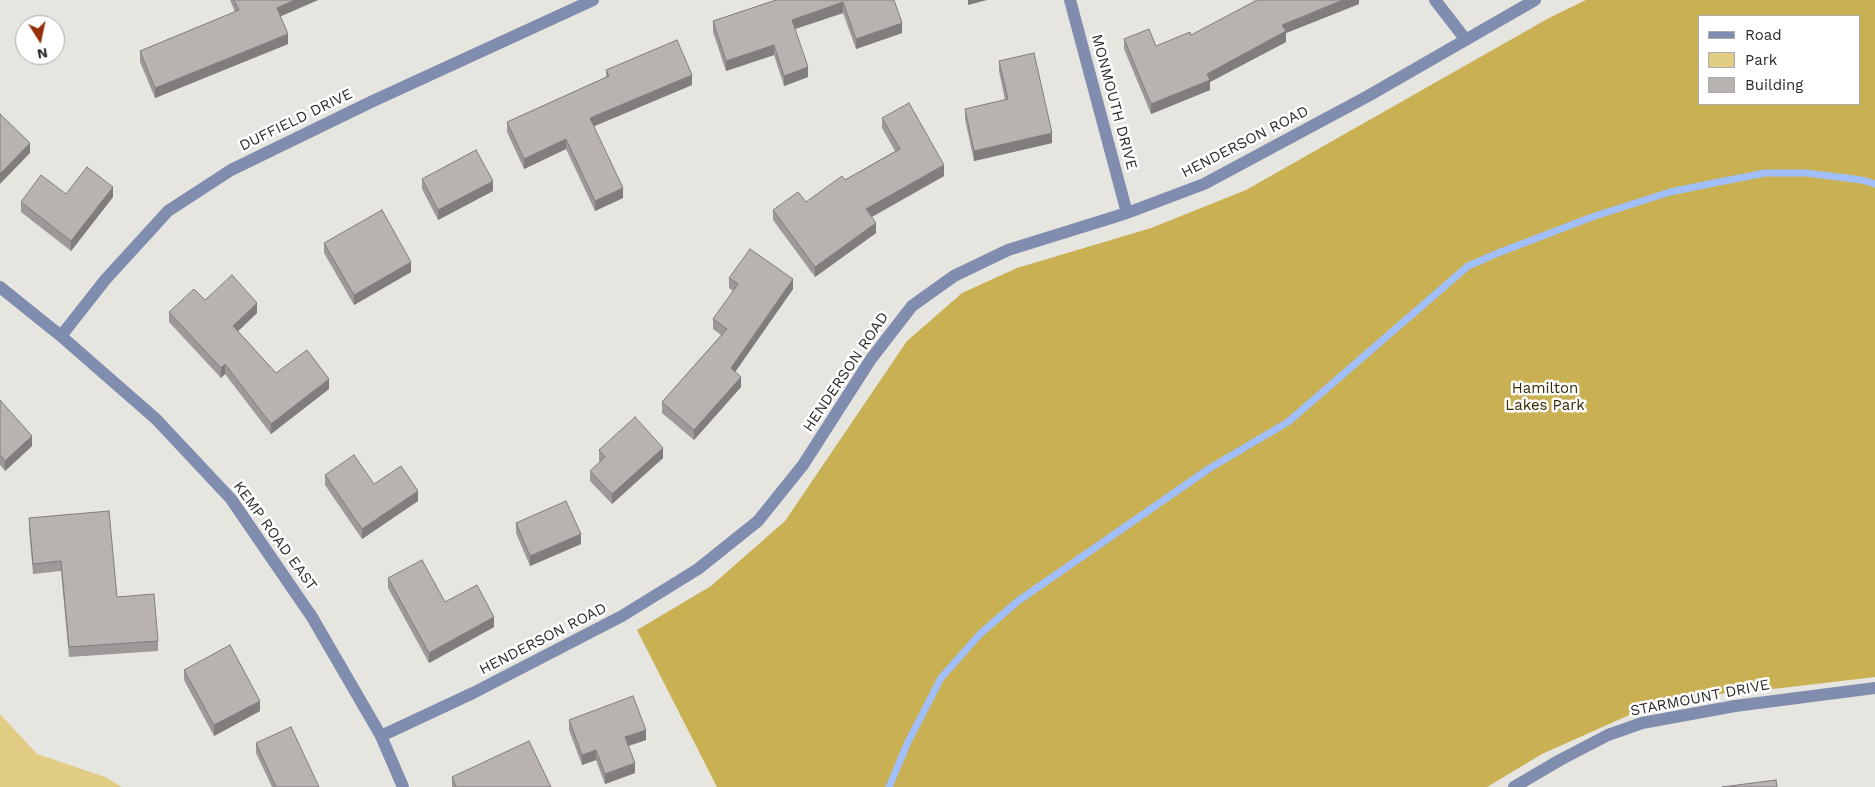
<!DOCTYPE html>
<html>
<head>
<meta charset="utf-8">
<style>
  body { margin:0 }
  #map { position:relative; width:1875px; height:787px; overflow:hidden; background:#e6e5e0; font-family:"Work Sans",sans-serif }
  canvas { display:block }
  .legend { position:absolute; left:1698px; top:15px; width:162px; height:90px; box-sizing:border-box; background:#fff; border:1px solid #abaaa9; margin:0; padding:6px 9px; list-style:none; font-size:15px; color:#2c2b29 }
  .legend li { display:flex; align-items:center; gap:10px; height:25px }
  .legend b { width:25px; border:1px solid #abaaa9 }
  .north { position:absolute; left:15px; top:15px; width:50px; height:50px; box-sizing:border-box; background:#fff; border:1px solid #abaaa9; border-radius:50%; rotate:170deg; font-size:14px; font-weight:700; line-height:20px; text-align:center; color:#2c2b29 }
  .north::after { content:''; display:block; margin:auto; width:18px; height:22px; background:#952f09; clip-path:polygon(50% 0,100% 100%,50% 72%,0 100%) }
</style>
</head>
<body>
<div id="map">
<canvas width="1875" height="787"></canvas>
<ul class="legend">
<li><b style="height:6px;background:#818dae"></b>Road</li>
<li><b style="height:14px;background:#e0cc85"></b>Park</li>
<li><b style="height:14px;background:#b8b2b1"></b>Building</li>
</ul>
<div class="north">N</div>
</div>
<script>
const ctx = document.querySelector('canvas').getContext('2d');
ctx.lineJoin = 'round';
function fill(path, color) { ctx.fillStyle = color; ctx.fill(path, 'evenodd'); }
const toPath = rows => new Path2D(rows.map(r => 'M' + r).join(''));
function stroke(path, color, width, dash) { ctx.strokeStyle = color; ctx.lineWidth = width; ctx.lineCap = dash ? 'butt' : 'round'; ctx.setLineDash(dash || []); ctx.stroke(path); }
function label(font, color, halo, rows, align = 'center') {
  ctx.font = font + ' "Work Sans",sans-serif'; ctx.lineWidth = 5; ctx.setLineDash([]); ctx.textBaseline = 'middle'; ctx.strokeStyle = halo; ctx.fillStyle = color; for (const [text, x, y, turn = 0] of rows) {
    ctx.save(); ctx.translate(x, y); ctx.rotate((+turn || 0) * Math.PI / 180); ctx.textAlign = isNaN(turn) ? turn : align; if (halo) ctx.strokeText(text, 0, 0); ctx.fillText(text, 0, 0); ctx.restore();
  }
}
const green = toPath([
  [0,714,37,754,105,777,122,787,0,787]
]);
const forest = toPath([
  [1586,0,1875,0,1875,677,1782,688,1719,694,1636,712,1542,754,1487,787,717,787,637,630,711,586,785,521,907,341,962,293,1017,268,1151,228,1246,190,1549,18],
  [1699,16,1859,16,1859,104,1699,104]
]);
const stream = toPath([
  [889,787,908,742,941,678,980,634,1018,601,1210,468,1288,422,1468,266,1498,253,1592,217,1670,192,1719,182,1765,173,1806,173,1862,180,1875,184]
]);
const minor = toPath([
  [1070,0,1127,213],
  [1435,0,1466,40],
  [0,287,61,336,156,419,231,499,312,617,381,736,403,787],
  [61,336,105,280,168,211,231,170,373,101,593,0],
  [381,736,473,693,622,616,698,569,758,521,803,465,871,359,912,306,954,276,1008,250,1127,213,1204,184,1368,96,1535,0],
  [1514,787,1560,760,1608,735,1642,723,1735,706,1875,688]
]);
const wall = toPath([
  [230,0,318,0,280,16,288,44,155,98,140,62,140,51,235,12],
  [776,0,894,0,902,33,856,49,843,13,795,29,808,77,784,86,774,55,726,71,713,32,713,21],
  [1359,0,1359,4,1286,33,1286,42,1210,82,1210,90,1151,114,1124,49,1124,39,1156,46,1191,35],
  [999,61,1052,143,974,161,965,119,965,109,1005,100,999,71],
  [606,70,692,85,594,126,623,198,595,211,566,149,524,169,507,132,507,122,606,77],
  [882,118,944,176,872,217,876,233,815,277,773,220,773,210,806,202,895,151,882,128],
  [422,179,493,191,438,220,422,189],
  [113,197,71,251,21,212,21,202],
  [324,243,411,272,354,305,324,253],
  [729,278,793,289,735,372,741,387,694,440,662,413,662,402,721,335,713,329,713,319,733,291,729,288],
  [205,300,257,313,238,331,276,373,329,389,271,434,225,374,221,378,169,322,169,312],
  [0,400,32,446,5,471,0,465],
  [599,450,663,458,612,504,590,481,590,471,600,462,599,461],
  [325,475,374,484,418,501,362,539,325,485],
  [29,518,117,597,158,641,158,651,69,657,61,571,33,574,29,529],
  [516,523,581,544,530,566,516,533],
  [388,578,445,602,494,627,429,663,388,588],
  [184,670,260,711,214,736,184,680],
  [569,720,646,740,628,746,635,773,605,784,596,760,582,765,569,730],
  [256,743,319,787,272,787,256,753],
  [452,777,551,787,452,787]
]);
const shadedWall = toPath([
  [295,0,318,0,277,18,277,8],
  [968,0,987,0,968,5],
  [1343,0,1359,0,1359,4,1286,33,1286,42,1210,82,1210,90,1151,114,1151,104,1207,74,1282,25],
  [843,2,843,13,792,30,792,20],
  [902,23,902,33,856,49,856,39],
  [288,34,288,44,155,98,155,88],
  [774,45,774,55,726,71,726,61],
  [808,67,808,77,784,86,784,76],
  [692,75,692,85,590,128,590,118],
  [1052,133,1052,143,974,161,974,151],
  [566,139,566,149,524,169,524,159],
  [30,143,30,153,0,184,0,174],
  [944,165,944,176,866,220,866,209],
  [493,181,493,191,438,220,438,210],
  [113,187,113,197,71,251,71,241],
  [623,188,623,198,595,211,595,201],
  [876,223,876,233,815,277,815,267],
  [411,262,411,272,354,305,354,295],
  [793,279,793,289,731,378,731,368],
  [257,303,257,313,233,336,233,326],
  [225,364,225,374,221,378,221,368],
  [741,377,741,387,694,440,694,430],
  [329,379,329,389,271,434,271,424],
  [32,436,32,446,5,471,5,461],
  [663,448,663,458,612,504,612,494],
  [418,491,418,501,362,539,362,529],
  [581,534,581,544,530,566,530,556],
  [494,617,494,627,429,663,429,653],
  [260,701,260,711,214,736,214,725],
  [646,730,646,740,625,747,625,737],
  [596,750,596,760,582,765,582,755],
  [635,763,635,773,605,784,605,774]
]);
const building = toPath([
  [234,0,295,0,277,8,288,34,155,88,140,51,239,10,234,0],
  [776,0,894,0,902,23,856,39,843,2,792,20,808,67,784,76,774,45,726,61,713,21,776,0],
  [1257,0,1343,0,1282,25,1286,31,1207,74,1210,80,1151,104,1124,39,1149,29,1156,46,1190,32,1191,35,1257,0],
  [677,40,692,75,590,118,623,188,595,201,566,139,524,159,507,122,609,76,606,70,677,40],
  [1034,53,1052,133,974,151,965,109,1008,99,999,61,1034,53],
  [909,103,944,165,866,209,876,223,815,267,773,210,798,192,806,202,842,176,845,180,900,149,882,118,909,103],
  [0,114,30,143,0,174,0,114],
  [476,150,493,181,438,210,422,179,476,150],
  [87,167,113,187,71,241,21,202,41,175,66,194,87,167],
  [382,210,411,262,354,295,324,243,382,210],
  [750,249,793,279,731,368,741,377,694,430,662,402,727,329,713,319,738,284,729,278,750,249],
  [232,275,257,303,233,326,276,373,307,350,329,379,271,424,225,364,221,368,169,312,194,289,205,300,232,275],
  [0,400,32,436,5,461,0,455,0,400],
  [635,417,663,448,612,494,590,471,605,457,599,450,635,417],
  [354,455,374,484,401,466,418,491,362,529,325,475,354,455],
  [566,501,581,534,530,556,516,523,566,501],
  [109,511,117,597,154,594,158,641,69,647,61,561,33,564,29,518,109,511],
  [422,560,445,602,477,585,494,617,429,653,388,578,422,560],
  [230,645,260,701,214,725,184,670,230,645],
  [633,696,646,730,625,737,635,763,605,774,596,750,582,755,569,720,633,696],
  [291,727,319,787,276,787,256,743,291,727],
  [529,741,551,787,456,787,452,777,529,741],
  [1776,780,1777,787,1722,787,1776,780]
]);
const streetNames = [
  ["MONMOUTH DRIVE",1114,102,75],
  ["DUFFIELD DRIVE",296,120,-26],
  ["HENDERSON ROAD",1245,142,-27],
  ["HENDERSON ROAD",846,372,-56],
  ["KEMP ROAD EAST",275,536,54],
  ["HENDERSON ROAD",543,639,-27],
  ["STARMOUNT DRIVE",1700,698,-11]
];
const parkNames = [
  ["Hamilton",1545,389],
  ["Lakes Park",1545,406]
];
fill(green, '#e0cc85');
fill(forest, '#c8b053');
stroke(stream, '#a0bffc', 7);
stroke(minor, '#818dae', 12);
fill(wall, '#9e9998');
fill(shadedWall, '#817d7c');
fill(building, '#b8b2b1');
stroke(building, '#817d7c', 1);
label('15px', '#2c2b29', '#fff', streetNames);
label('15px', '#352b01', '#fff', parkNames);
</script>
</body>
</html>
